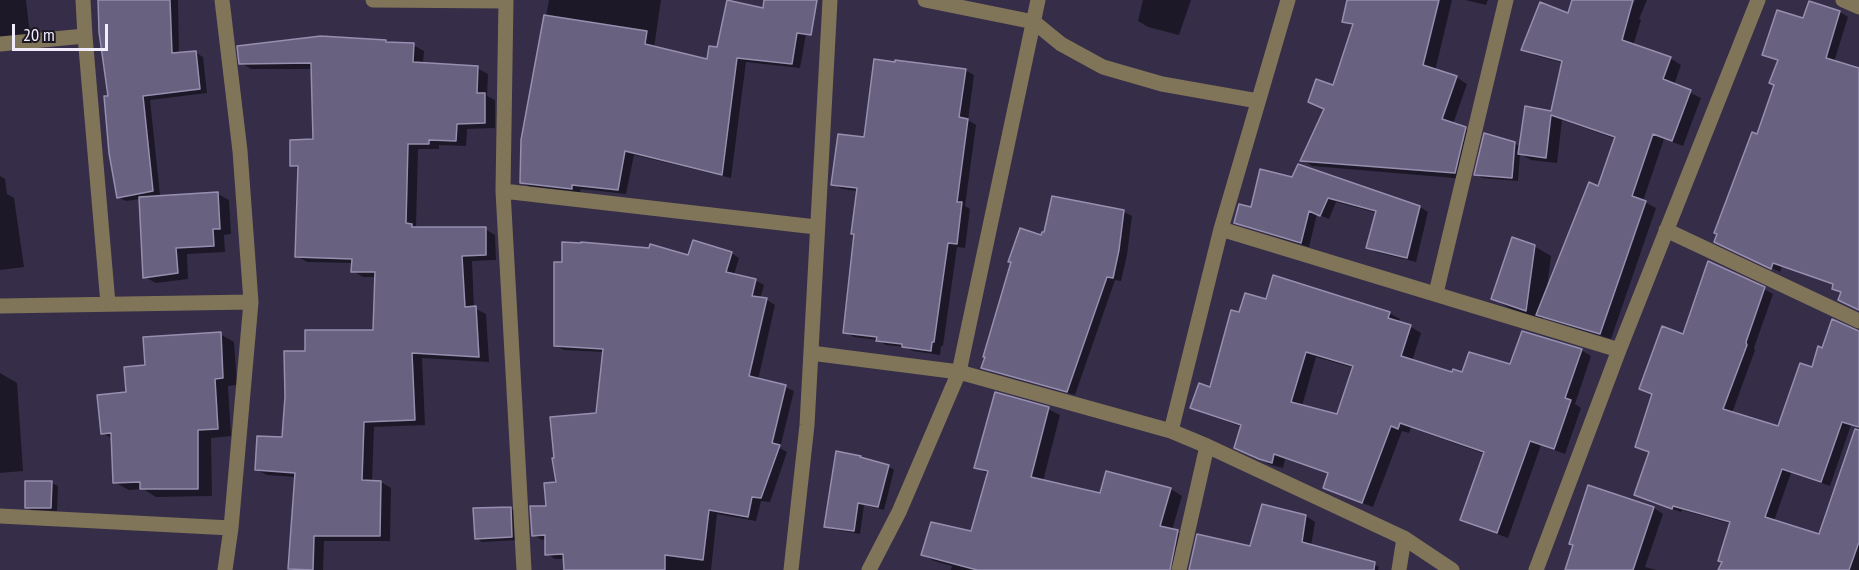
<!DOCTYPE html>
<html>
<head>
<meta charset="utf-8">
<style>
  body { margin:0 }
  #map { position:relative; width:1859px; height:570px; overflow:hidden; background:#362e49; font-family:"PT Sans Narrow",sans-serif }
  canvas { display:block }
  .scale { position:absolute; left:12px; top:24px; width:96px; height:27px; box-sizing:border-box; border:3px solid #f1edff; border-top:0; padding-left:8px; font-size:18px; line-height:21px; white-space:nowrap; color:#f1edff; -webkit-text-stroke:4px #1c1925; paint-order:stroke }
</style>
</head>
<body>
<div id="map">
<canvas width="1859" height="570"></canvas>
<div class="scale">20 m</div>
</div>
<script>
const ctx = document.querySelector('canvas').getContext('2d');
ctx.lineJoin = 'round';
function fill(path, color) { ctx.fillStyle = color; ctx.fill(path, 'evenodd'); }
const toPath = rows => new Path2D(rows.map(r => 'M' + r).join(''));
function stroke(path, color, width, dash) { ctx.strokeStyle = color; ctx.lineWidth = width; ctx.lineCap = dash ? 'butt' : 'round'; ctx.setLineDash(dash || []); ctx.stroke(path); }
const shadow = toPath([
  [0,0,26,0,30,35,0,39],
  [100,0,178,0,179,54,195,52,203,57,207,93,150,100,160,195,153,196,218,194,229,200,231,234,224,235,225,252,187,254,188,279,156,283,145,277,141,199,126,201,118,197],
  [549,0,661,0,654,48,708,61,718,48,807,28,800,68,746,62,731,178,634,155,626,194,581,189,580,193,530,187,521,182,523,140],
  [1143,0,1191,0,1179,35,1148,27,1138,21],
  [1345,0,1452,0,1435,71,1456,77,1467,84,1453,124,1465,128,1476,135,1466,179,1312,166,1302,160,1325,110,1310,101,1334,87,1354,27,1344,21,1349,1],
  [1465,0,1488,0,1486,5],
  [1574,0,1632,0,1627,19,1635,0,1647,0,1639,19,1641,20,1633,46,1670,58,1681,65,1674,85,1701,98,1683,146,1664,139,1643,201,1656,208,1611,339,1549,320,1543,317,1543,320,1509,308,1492,298,1534,246,1551,256,1547,288,1599,188,1616,139,1562,120,1557,163,1531,160,1520,154,1518,181,1482,178,1476,174,1514,143,1521,147,1552,113,1563,63,1534,55,1523,49,1569,15],
  [1810,3,1840,12,1848,17,1834,62,1859,70,1859,310,1842,293,1833,288,1834,285,1782,266,1780,272,1725,246,1758,135,1775,85,1779,61,1764,55,1804,20],
  [386,41,389,43,413,45,424,51,423,64,477,68,488,74,487,96,495,100,495,128,467,129,466,146,439,145,439,149,418,149,416,228,485,229,495,235,496,260,472,261,474,308,486,314,489,362,422,358,425,425,374,427,372,482,381,482,391,488,390,541,324,541,323,570,292,570,289,568,296,477,267,475,257,470,283,439,307,352,374,332,377,277,363,277,353,271,353,263,307,262,297,256,300,170,292,165,314,141,312,69,251,69,241,63],
  [965,70,974,75,968,120,976,125,965,206,970,209,965,248,957,247,943,346,941,346,940,355,913,351,905,347,886,345,877,340,854,337,845,332,856,235,858,191,842,189,833,184,865,139],
  [1299,165,1420,207,1428,212,1416,262,1376,252,1368,247,1377,213,1336,202,1329,219,1317,214,1309,247,1244,227,1236,222,1293,178],
  [0,176,5,179,7,194,14,198,24,267,0,270],
  [1053,198,1124,212,1132,216,1127,255,1121,281,1115,280,1075,395,991,372,983,367,1045,234],
  [731,253,739,258,734,275,755,280,764,285,760,299,767,300,775,305,758,380,785,387,794,391,780,448,787,452,770,502,761,501,756,521,717,514,711,570,565,570,565,559,555,559,547,554,546,539,542,540,533,535,558,484,598,414,604,352,564,350,555,345,689,257],
  [1764,289,1773,294,1754,348,1755,350,1732,413,1779,428,1823,350,1859,332,1859,428,1851,425,1830,486,1791,473,1774,521,1820,536,1859,481,1859,570,1757,570,1731,524,1682,510,1681,512,1645,499,1636,495,1650,453,1636,447,1684,336],
  [1267,301,1389,313,1400,319,1399,323,1411,327,1421,333,1412,361,1453,374,1463,374,1511,366,1581,350,1591,356,1575,404,1581,408,1565,454,1541,445,1508,538,1472,525,1462,519,1485,454,1411,428,1409,433,1402,431,1373,507,1335,493,1324,487,1329,474,1285,459,1283,468,1271,465,1247,453,1242,427,1203,413,1192,407,1211,389,1240,314],
  [1316,357,1354,368,1338,416,1302,406],
  [220,334,234,342,237,385,228,386,231,436,211,438,212,496,156,497,143,489,129,490,114,482,113,439,102,433,146,367],
  [0,373,17,383,23,471,0,473],
  [1048,409,1060,415,1043,481,1101,494,1107,473,1171,489,1182,496,1172,530,1189,538,1182,569,1164,565,1163,570,951,570,952,566,934,561,923,555,972,533,988,474,976,467],
  [888,466,894,470,884,510,864,505,860,534,831,529,825,526],
  [52,483,58,486,57,511,32,510,26,507],
  [1589,487,1654,508,1663,514,1645,567,1656,570,1566,570],
  [510,508,516,512,518,540,482,542,476,538],
  [1306,516,1315,522,1311,546,1370,562,1379,567,1378,570,1195,570,1251,548]
]);
const building = toPath([
  [98,0,170,0,172,53,196,51,200,89,143,96,153,191,117,198,109,153,104,96,108,96,99,32,98,0],
  [727,0,763,8,764,0,817,0,811,35,797,33,792,64,737,58,722,175,625,151,618,190,572,185,572,189,520,183,521,140,544,15,647,31,645,44,707,59,709,46,717,47,727,0],
  [1347,0,1439,0,1423,65,1457,76,1442,119,1466,127,1455,173,1300,161,1324,109,1308,102,1316,79,1333,85,1353,24,1342,22,1347,0],
  [1572,0,1633,0,1622,40,1671,57,1663,79,1691,90,1672,141,1653,134,1632,196,1646,201,1600,334,1536,315,1589,182,1598,186,1615,137,1551,115,1546,158,1518,154,1525,106,1551,111,1562,61,1521,50,1540,2,1568,13,1572,0],
  [1809,1,1840,11,1826,58,1859,68,1859,310,1838,300,1841,292,1832,289,1833,284,1773,263,1771,269,1714,242,1717,234,1714,233,1752,132,1757,134,1774,85,1769,83,1778,60,1762,55,1777,10,1803,18,1809,1],
  [321,36,386,40,386,42,414,43,413,62,478,66,477,93,485,93,485,123,457,124,456,141,429,140,429,144,408,144,406,223,412,224,412,227,486,227,486,255,462,256,465,307,476,306,479,357,412,353,415,420,364,422,362,480,381,481,380,536,314,536,313,570,288,569,295,473,255,470,257,436,282,437,285,397,284,351,305,351,305,330,373,330,375,272,351,272,352,259,295,257,298,166,290,166,290,140,313,139,311,63,239,64,237,46,321,36],
  [874,59,895,62,895,60,966,69,959,117,968,119,957,202,962,202,957,244,948,243,934,342,932,342,931,351,902,347,902,344,876,341,877,337,843,333,854,234,851,234,857,188,831,185,838,134,864,137,874,59],
  [1484,133,1515,142,1512,178,1474,175,1484,133],
  [1298,164,1420,206,1407,258,1366,248,1376,211,1328,198,1320,216,1309,211,1301,243,1234,223,1239,204,1251,207,1260,169,1292,177,1298,164],
  [218,192,220,229,213,229,214,246,176,248,178,273,143,278,139,197,218,192],
  [1052,196,1124,210,1119,250,1113,278,1107,277,1067,392,981,368,985,357,983,357,1011,262,1008,262,1020,228,1041,235,1042,232,1044,232,1052,196],
  [1512,237,1535,245,1526,311,1491,299,1512,237],
  [693,240,732,252,726,272,756,279,752,296,767,298,749,376,786,385,772,443,780,445,761,498,752,497,748,517,709,510,703,560,665,555,665,570,564,570,563,554,545,555,545,535,532,536,530,506,546,506,544,483,556,482,552,458,554,458,550,417,596,413,603,349,554,346,554,262,562,262,562,242,581,243,581,242,649,248,650,244,688,255,693,240],
  [1708,261,1765,287,1746,342,1747,345,1723,409,1778,426,1800,363,1812,367,1818,346,1822,348,1832,319,1859,331,1859,427,1842,422,1821,482,1782,469,1765,517,1819,534,1855,429,1859,430,1859,542,1849,570,1718,570,1722,562,1718,561,1730,522,1673,506,1672,509,1634,495,1649,452,1635,447,1652,394,1639,389,1662,326,1683,334,1708,261],
  [1273,275,1390,312,1388,318,1411,325,1401,356,1452,372,1453,369,1462,372,1469,352,1510,364,1522,331,1582,349,1565,398,1571,400,1554,449,1530,441,1497,533,1460,520,1484,452,1400,423,1398,429,1391,426,1362,503,1323,488,1328,473,1274,454,1272,463,1259,459,1234,448,1241,425,1190,408,1199,383,1210,387,1231,310,1239,312,1245,293,1266,299,1273,275],
  [1306,352,1353,366,1337,414,1291,402,1306,352],
  [221,332,223,378,215,379,218,429,198,430,198,489,140,489,140,482,113,483,111,433,101,434,97,395,126,392,124,367,145,365,143,337,221,332],
  [995,392,1049,407,1031,477,1100,493,1106,471,1171,488,1160,526,1178,530,1170,570,977,570,921,555,931,522,971,531,988,471,974,468,995,392],
  [836,451,861,456,860,457,889,465,878,507,858,503,854,531,824,527,836,451],
  [25,481,52,481,51,508,25,508,25,481],
  [1588,485,1654,507,1633,570,1565,570,1573,545,1569,544,1588,485],
  [1262,504,1306,515,1302,542,1375,562,1374,570,1189,570,1197,534,1250,546,1262,504],
  [511,507,512,537,475,539,473,508,511,507]
]);
const minor = toPath([
  [83,0,85,36,108,304],
  [222,0,240,151,251,302,231,528,225,570],
  [373,0,506,1],
  [506,0,503,191,524,570],
  [925,0,1034,22,1061,44,1103,67,1162,84,1258,101],
  [1843,0,1859,7],
  [0,44,85,36],
  [503,191,816,227],
  [1221,229,1619,350],
  [1666,230,1859,321],
  [1436,293,1506,0],
  [0,306,251,302],
  [811,353,959,372,1171,431,1207,446,1404,538,1452,570],
  [1171,431,1221,229,1288,0],
  [0,516,231,528],
  [791,570,807,425,830,0],
  [869,570,899,512,959,372,1038,0],
  [1179,570,1207,446],
  [1399,570,1404,538],
  [1536,570,1619,350,1758,0]
]);
fill(shadow, '#0007');
fill(building, '#696180');
stroke(building, '#978faf', 1.5);
stroke(minor, '#807559', 15);
</script>
</body>
</html>
